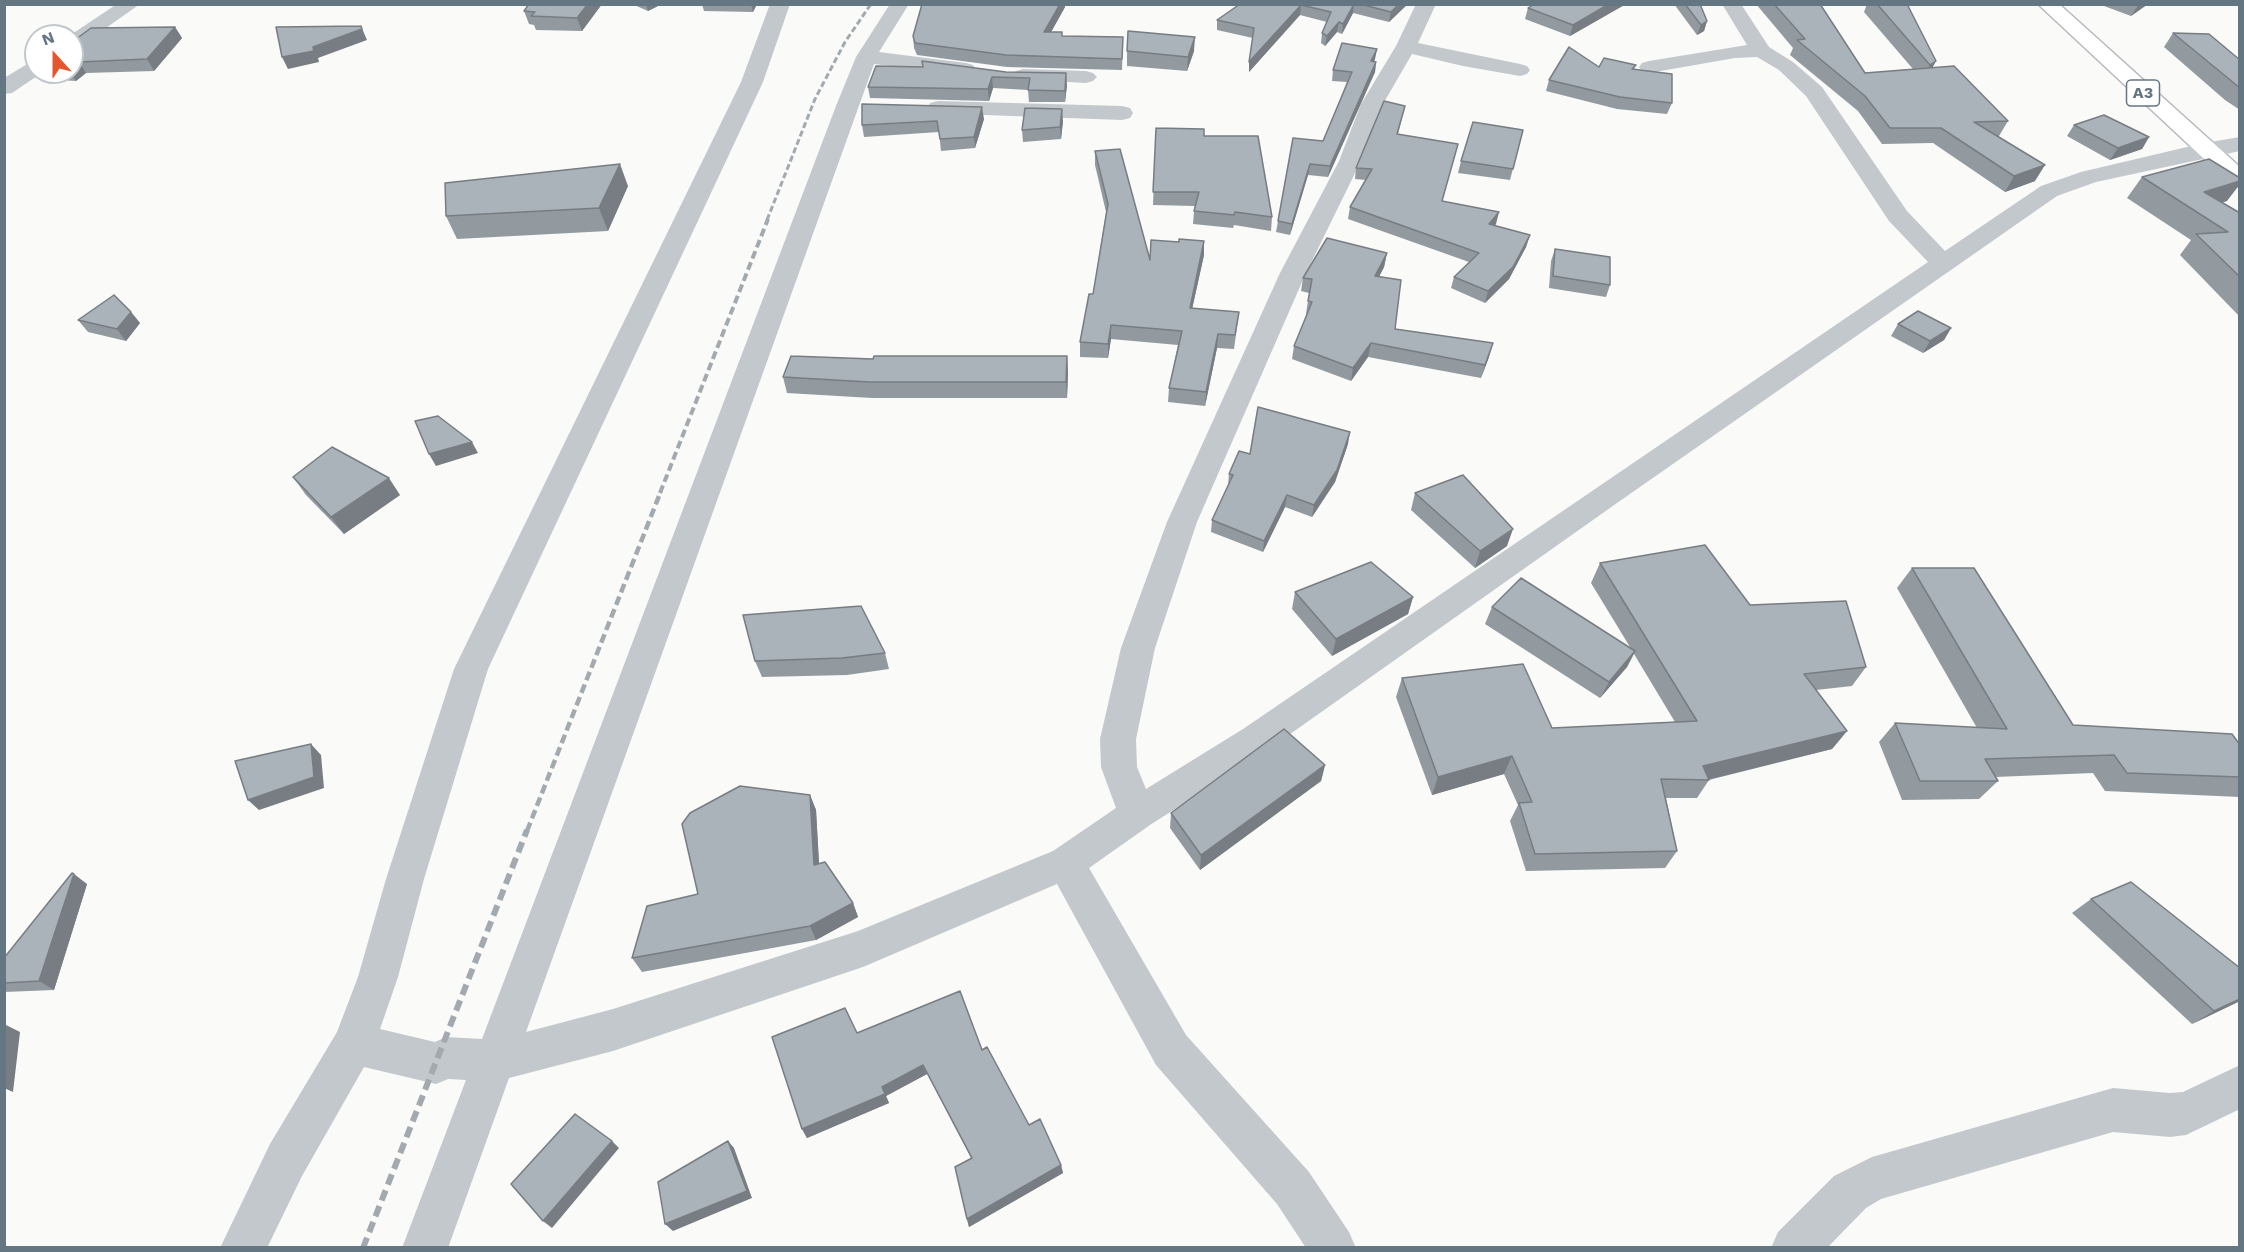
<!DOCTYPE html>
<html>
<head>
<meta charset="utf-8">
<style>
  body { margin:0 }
  #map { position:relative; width:2244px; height:1252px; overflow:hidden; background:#fafaf8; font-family:"Work Sans",sans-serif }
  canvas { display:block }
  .frame { position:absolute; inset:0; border:6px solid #657683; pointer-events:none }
  .north { position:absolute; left:24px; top:24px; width:60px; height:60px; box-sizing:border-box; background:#fff; border:2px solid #c1c8cd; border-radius:50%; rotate:339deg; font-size:16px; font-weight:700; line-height:24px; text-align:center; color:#657683 }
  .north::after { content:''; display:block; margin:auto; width:21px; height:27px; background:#e4572e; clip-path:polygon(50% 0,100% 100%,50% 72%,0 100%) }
</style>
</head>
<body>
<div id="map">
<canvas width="2244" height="1252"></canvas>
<div class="frame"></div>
<div class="north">N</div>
</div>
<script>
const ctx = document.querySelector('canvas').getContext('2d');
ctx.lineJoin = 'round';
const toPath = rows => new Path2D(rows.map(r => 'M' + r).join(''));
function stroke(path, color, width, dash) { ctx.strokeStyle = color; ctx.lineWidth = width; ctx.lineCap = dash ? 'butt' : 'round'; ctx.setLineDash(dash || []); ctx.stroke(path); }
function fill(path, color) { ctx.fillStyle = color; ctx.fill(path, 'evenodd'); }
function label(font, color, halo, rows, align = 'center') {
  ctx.font = font + ' "Work Sans",sans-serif'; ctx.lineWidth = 6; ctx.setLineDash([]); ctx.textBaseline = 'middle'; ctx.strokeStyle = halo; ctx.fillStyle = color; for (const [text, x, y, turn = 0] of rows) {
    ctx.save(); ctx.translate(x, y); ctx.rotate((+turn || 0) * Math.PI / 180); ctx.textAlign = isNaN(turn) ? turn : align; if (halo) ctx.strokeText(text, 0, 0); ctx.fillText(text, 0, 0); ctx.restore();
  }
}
const minor = toPath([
  [117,4,140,4,79,47,72,49,72,36,69,36,117,4],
  [770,4,790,4,763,82,488,669,424,879,398,977,380,1029,435,1042,446,1037,482,1039,836,106,856,57,890,4,909,4,879,52,966,63,973,65,976,69,973,73,966,75,874,64,526,1032,613,1009,858,931,1053,851,1116,808,1101,767,1100,739,1121,648,1167,522,1280,273,1339,161,1361,104,1396,46,1416,4,1436,4,1418,43,1520,64,1527,66,1530,70,1527,74,1520,76,1463,66,1412,54,1383,104,1361,161,1306,273,1197,522,1155,648,1136,739,1137,767,1146,789,1243,729,1928,262,1889,221,1806,96,1779,70,1757,57,1735,58,1649,73,1642,71,1639,67,1642,63,1649,61,1747,45,1722,4,1741,4,1769,47,1793,62,1822,87,1907,211,1945,251,2041,186,2081,172,2204,143,2240,137,2240,151,2096,182,2057,196,1617,503,1269,749,1150,825,1089,868,1186,1035,1309,1172,1349,1232,1356,1248,1306,1248,1277,1204,1156,1065,1057,884,863,967,613,1051,509,1078,448,1248,402,1248,466,1080,448,1079,436,1084,364,1067,302,1176,267,1248,220,1248,270,1144,337,1032,358,977,386,879,454,669,741,82,770,4],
  [36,61,36,72,43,72,12,93,4,94,4,78,29,63,36,61],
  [1023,69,1086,71,1093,73,1097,77,1093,81,1086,83,1016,79,1012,75,1016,71,1023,69],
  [938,101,1122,106,1130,108,1133,113,1130,118,1122,120,930,113,927,108,930,103,938,101],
  [2240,1065,2240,1109,2186,1135,2170,1137,2113,1132,1881,1199,1866,1208,1827,1248,1771,1248,1778,1232,1834,1176,1872,1157,2113,1088,2170,1093,2183,1092,2240,1065]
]);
const major = toPath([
  [2038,4,2059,4,2240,167,2240,187,2232,185,2038,4]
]);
const railFar3 = toPath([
  [767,220,815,99,845,42,871,4]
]);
const railFar2 = toPath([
  [660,493,768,219]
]);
const railFar1 = toPath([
  [527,831,661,491]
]);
const rail = toPath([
  [363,1248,527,830]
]);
const wall = toPath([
  [526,4,602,4,582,31,536,30,534,25,529,24,524,11,529,5],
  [632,4,662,4,648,11],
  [702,4,757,4,753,12,704,11],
  [922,4,1065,4,1065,7,1051,32,1062,36,1123,37,1122,70,1007,67,917,55,914,48,913,36],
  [1240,4,1407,4,1389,22,1353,13,1342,34,1337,32,1325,46,1321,43,1322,33,1327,22,1300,15,1249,72,1253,38,1217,30,1217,20],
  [1626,4,1570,36,1525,19,1528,8],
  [1674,4,1700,4,1707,21,1704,31,1697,35],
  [1756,4,1820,4,1865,73,1913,69,1864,12,1867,4,1907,4,1936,61,1932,68,2008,121,1999,136,1997,136,2035,181,2005,192,1933,143,1882,144,1858,111,1790,55,1793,48],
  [2105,4,2148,4,2131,16,2104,6],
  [175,27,182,38,154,71,86,73,76,81,45,79,40,72,72,72,72,42],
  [2173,33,2240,60,2240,110,2225,100,2164,47],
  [1377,49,1374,62,1376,62,1375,72,1328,177,1308,175,1290,235,1276,232,1278,221,1323,141,1347,82,1332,81,1333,70],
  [1127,51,1194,51,1187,71,1127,66],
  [922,61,1067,85,1065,102,1029,102,1028,90,993,88,989,101,870,98,868,87,922,67],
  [1636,65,1634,69,1672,103,1667,114,1617,109,1546,91,1549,80,1599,67],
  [1405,106,1398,134,1455,155,1442,201,1496,224,1494,226,1530,235,1526,247,1509,279,1485,303,1451,288,1454,277,1469,262,1348,219,1350,207,1366,180,1355,179,1356,168],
  [984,119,975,148,941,151,939,132,864,137,862,125],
  [1063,121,1061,139,1023,142,1022,130],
  [2074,125,2149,137,2142,149,2110,160,2067,136],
  [1156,128,1204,136,1272,217,1271,231,1234,225,1233,228,1193,224,1194,211,1195,206,1153,205],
  [1523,130,1510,180,1458,173,1461,161],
  [1095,151,1150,260,1179,242,1204,241,1204,255,1192,309,1239,312,1234,349,1217,348,1205,406,1168,402,1169,388,1178,345,1111,339,1108,358,1080,357,1080,342,1093,294,1106,212,1095,165],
  [2142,177,2227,201,2222,202,2240,213,2240,317,2180,255,2191,240,2127,198],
  [628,186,608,231,457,239,446,216],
  [1555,249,1610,285,1606,297,1549,288,1551,261],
  [1387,253,1384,267,1379,277,1395,329,1489,357,1481,378,1368,357,1351,381,1292,359,1294,346,1307,315,1306,314,1309,293,1301,291,1303,278],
  [131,312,140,323,126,341,88,332,78,320],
  [1898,324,1951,328,1944,340,1923,353,1891,336],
  [1067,356,1068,373,1067,398,872,398,787,393,783,377],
  [1348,444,1335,482,1312,517,1285,507,1263,552,1211,532,1212,520,1228,485,1229,474,1250,454],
  [293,477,400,495,344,534,306,495],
  [1415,493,1507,546,1475,568,1411,510],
  [1600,563,1750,605,1866,667,1852,686,1816,690,1847,731,1832,749,1709,780,1697,798,1666,798,1677,851,1665,868,1526,871,1510,821,1518,805,1504,774,1432,795,1396,697,1402,678,1552,728,1675,722,1634,654,1627,667,1600,698,1485,624,1492,607,1630,647,1591,583],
  [1912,568,2073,725,2240,745,2240,797,2105,791,2093,773,1995,777,1998,781,1979,799,1902,800,1879,742,1895,723,1977,728,1897,588],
  [1295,592,1413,597,1408,614,1332,656,1292,609],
  [885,653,889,669,847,675,762,677,755,661],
  [1325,765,1321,781,1200,870,1170,828,1171,813],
  [810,795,816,810,819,864,853,903,858,917,816,940,642,972,632,958,698,894],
  [87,884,54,990,4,992,4,958],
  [2091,899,2240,1001,2192,1024,2072,913],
  [857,1033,982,1050,1029,1125,1061,1165,1063,1173,969,1227,967,1219,971,1158,927,1074,886,1096,889,1103,807,1138,802,1129]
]);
const shadedWall = toPath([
  [588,4,602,4,582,31,577,18],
  [646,4,662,4,648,11],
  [751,4,757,4,753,12],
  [1060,4,1065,4,1065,7,1045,43,1044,32],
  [1354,4,1353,13,1342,34,1343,24],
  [1399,4,1407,5,1389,22,1391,12],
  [1609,4,1626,4,1570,36,1573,25],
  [2139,4,2148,4,2131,16],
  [1301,5,1300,15,1249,72,1249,62],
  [1707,21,1704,31,1697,35,1701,25],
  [1339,22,1337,32,1325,46,1327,36],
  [361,26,367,40,318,58,319,62,288,69,282,57,313,47],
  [175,27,182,38,154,71,147,59],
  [1195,37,1194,51,1187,71,1188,57],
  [1377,49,1375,59,1370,72,1371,61],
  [1936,61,1928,76,1922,80,1930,65],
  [79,62,86,73,76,81,70,72,72,72,72,67],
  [1376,62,1375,72,1328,177,1330,166],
  [1066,73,1067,85,1065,102,1065,91],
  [992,77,993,88,989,101,988,89],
  [982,107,984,119,975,148,974,137],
  [1062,109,1063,121,1061,139,1060,127],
  [2149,137,2142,149,2110,160,2118,148],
  [620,164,628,186,608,231,599,208],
  [1310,164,1308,175,1290,235,1292,224],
  [2045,165,2035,181,2005,192,2014,176],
  [2240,181,2240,184,2227,201,2195,211,2204,192],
  [1499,212,1496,224,1486,236,1489,224],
  [1530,235,1526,247,1509,279,1485,303,1488,291],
  [1204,241,1204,255,1189,323,1190,308],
  [1387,253,1384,267,1372,290,1375,276],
  [131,312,140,323,126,341,117,329],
  [1111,325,1111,339,1108,358,1108,344],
  [1951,328,1944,340,1923,353,1930,341],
  [1218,334,1217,348,1205,406,1206,392],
  [1371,343,1368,357,1351,381,1353,368],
  [1493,343,1489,357,1481,378,1485,365],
  [1067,356,1068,373,1067,398,1066,382],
  [1350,432,1348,444,1335,482,1312,517,1314,505],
  [472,442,478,453,436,466,429,454],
  [389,478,400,495,344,534,331,517],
  [1287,495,1285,507,1263,552,1264,541],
  [1513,529,1507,546,1475,568,1480,551],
  [1413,597,1408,614,1332,656,1336,639],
  [1635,651,1627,667,1600,698,1609,682],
  [1847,731,1832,749,1706,780,1703,766],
  [311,744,321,755,324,788,259,810,248,800],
  [1512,756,1504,774,1432,795,1438,777],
  [1325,765,1321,781,1200,870,1201,855],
  [810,795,816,810,820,880,814,865],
  [74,874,87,884,54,990,39,981],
  [853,903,858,917,816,940,810,926],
  [2240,999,2240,1001,2192,1024,2214,1011],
  [4,1024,20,1032,13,1092,4,1088],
  [923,1065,927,1074,886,1096,889,1103,807,1138,802,1129],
  [612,1141,619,1148,552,1228,543,1221],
  [728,1141,734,1148,752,1198,673,1231,665,1224],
  [1061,1165,1063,1173,969,1227,967,1219]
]);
const building = toPath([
  [529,4,588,4,577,18,531,16,535,12,524,11,529,4],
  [922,4,1060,4,1044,32,1062,32,1062,36,1123,37,1122,59,1006,55,915,43,913,36,922,4],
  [1240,4,1354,4,1343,24,1339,22,1327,36,1322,33,1331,12,1301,5,1249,62,1254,28,1217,20,1240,4],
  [1360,4,1399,4,1391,12,1360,4],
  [1534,4,1609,4,1573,25,1528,8,1534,4],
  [1685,4,1700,4,1707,21,1701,25,1685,4],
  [1774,4,1820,4,1865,73,1954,66,2008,121,1974,122,2045,165,2014,176,1941,128,1890,128,1865,96,1797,40,1805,39,1774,4],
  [1877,4,1907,4,1936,61,1930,65,1877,4],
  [361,26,362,29,313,47,314,51,282,57,276,27,361,26],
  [175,27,147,59,79,62,72,67,72,42,91,28,175,27],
  [1128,31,1195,37,1188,57,1127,51,1128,31],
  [2173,33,2209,34,2240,60,2240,88,2173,33],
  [1342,43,1377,49,1371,61,1376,62,1330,166,1310,164,1292,224,1278,221,1293,138,1323,141,1352,72,1333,70,1342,43],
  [1569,47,1599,67,1604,58,1636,65,1632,69,1672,74,1672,103,1620,97,1549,80,1569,47],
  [922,61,1006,72,1066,73,1065,91,1028,90,1030,78,992,77,988,89,868,87,876,66,923,67,922,61],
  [1384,101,1405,106,1397,134,1458,144,1442,201,1499,212,1489,224,1530,235,1513,267,1488,291,1454,277,1479,253,1350,207,1372,169,1356,168,1384,101],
  [862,104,982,107,974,137,940,139,937,121,862,125,862,104],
  [1025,108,1062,109,1060,127,1022,130,1025,108],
  [2104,115,2149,137,2118,148,2074,125,2104,115],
  [1473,122,1523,130,1513,169,1461,161,1473,122],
  [1156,128,1204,129,1204,136,1258,136,1272,217,1235,212,1234,215,1194,211,1199,192,1153,192,1156,128],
  [1120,149,1150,260,1151,240,1179,242,1179,239,1204,241,1190,308,1239,312,1235,335,1218,334,1206,392,1169,388,1182,331,1111,325,1108,344,1080,342,1089,294,1093,294,1108,204,1095,151,1120,149],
  [2209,159,2240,178,2240,181,2204,192,2240,213,2240,277,2196,234,2228,232,2142,177,2209,159],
  [620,164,599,208,446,216,445,183,620,164],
  [1327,238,1387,253,1375,276,1401,280,1395,329,1493,343,1485,365,1371,343,1353,368,1294,346,1312,302,1308,301,1312,279,1303,278,1327,238],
  [1555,249,1610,257,1610,285,1553,276,1555,249],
  [114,295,131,312,117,329,78,320,114,295],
  [1918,311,1951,328,1930,341,1898,324,1918,311],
  [791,356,873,359,874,356,1067,356,1066,382,869,382,783,377,791,356],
  [1258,407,1350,432,1337,470,1314,505,1287,495,1264,541,1212,520,1233,475,1229,474,1239,451,1250,454,1258,407],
  [438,416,472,442,429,454,415,421,438,416],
  [332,447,389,478,331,517,293,477,332,447],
  [1463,475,1513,529,1480,551,1415,493,1463,475],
  [1705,545,1750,605,1846,601,1866,667,1804,674,1847,731,1703,766,1709,780,1661,779,1677,851,1535,854,1519,803,1532,802,1512,756,1438,777,1402,678,1523,664,1552,728,1697,721,1600,563,1705,545],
  [1371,562,1413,597,1336,639,1295,592,1371,562],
  [1912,568,1974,568,2073,725,2232,734,2240,745,2240,777,2127,773,2114,755,1985,759,1998,781,1920,781,1895,723,2007,729,1912,568],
  [1521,578,1635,651,1609,682,1492,607,1521,578],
  [861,606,885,653,842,658,755,661,743,615,861,606],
  [1284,729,1325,765,1201,855,1171,813,1284,729],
  [311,744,314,777,248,800,235,761,311,744],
  [740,786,810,795,814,865,825,862,853,903,810,926,632,958,647,906,698,894,682,824,690,813,740,786],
  [72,873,74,874,39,981,4,983,4,958,72,873],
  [2131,882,2240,968,2240,999,2214,1011,2091,899,2131,882],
  [960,991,982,1050,987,1047,1029,1125,1040,1119,1061,1165,967,1219,955,1167,972,1158,923,1065,882,1087,885,1094,802,1129,772,1037,845,1008,857,1033,960,991],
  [575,1114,612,1141,543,1221,511,1184,575,1114],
  [728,1141,747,1191,665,1224,658,1182,728,1141]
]);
const shields = [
  [2143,93,33]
];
const shieldNames = [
  ["A3",2143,93]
];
stroke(major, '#b5babe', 3);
fill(minor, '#c3c8cc');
fill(major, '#fff');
stroke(railFar3, '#a2aab0', 3, [6, 3]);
stroke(railFar2, '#a2aab0', 4, [8, 4]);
stroke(railFar1, '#a2aab0', 4.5, [9, 4.5]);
stroke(rail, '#a2aab0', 6, [11, 6]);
fill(wall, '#929a9f');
fill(shadedWall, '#777d82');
fill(building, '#aab3b9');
stroke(building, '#777d82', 1.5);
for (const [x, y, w] of shields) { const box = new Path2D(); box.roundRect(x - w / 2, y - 13, w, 26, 4.5); ctx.fillStyle = '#fff'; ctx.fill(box); stroke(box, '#657683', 1.5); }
label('bold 16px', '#657683', null, shieldNames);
</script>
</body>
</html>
